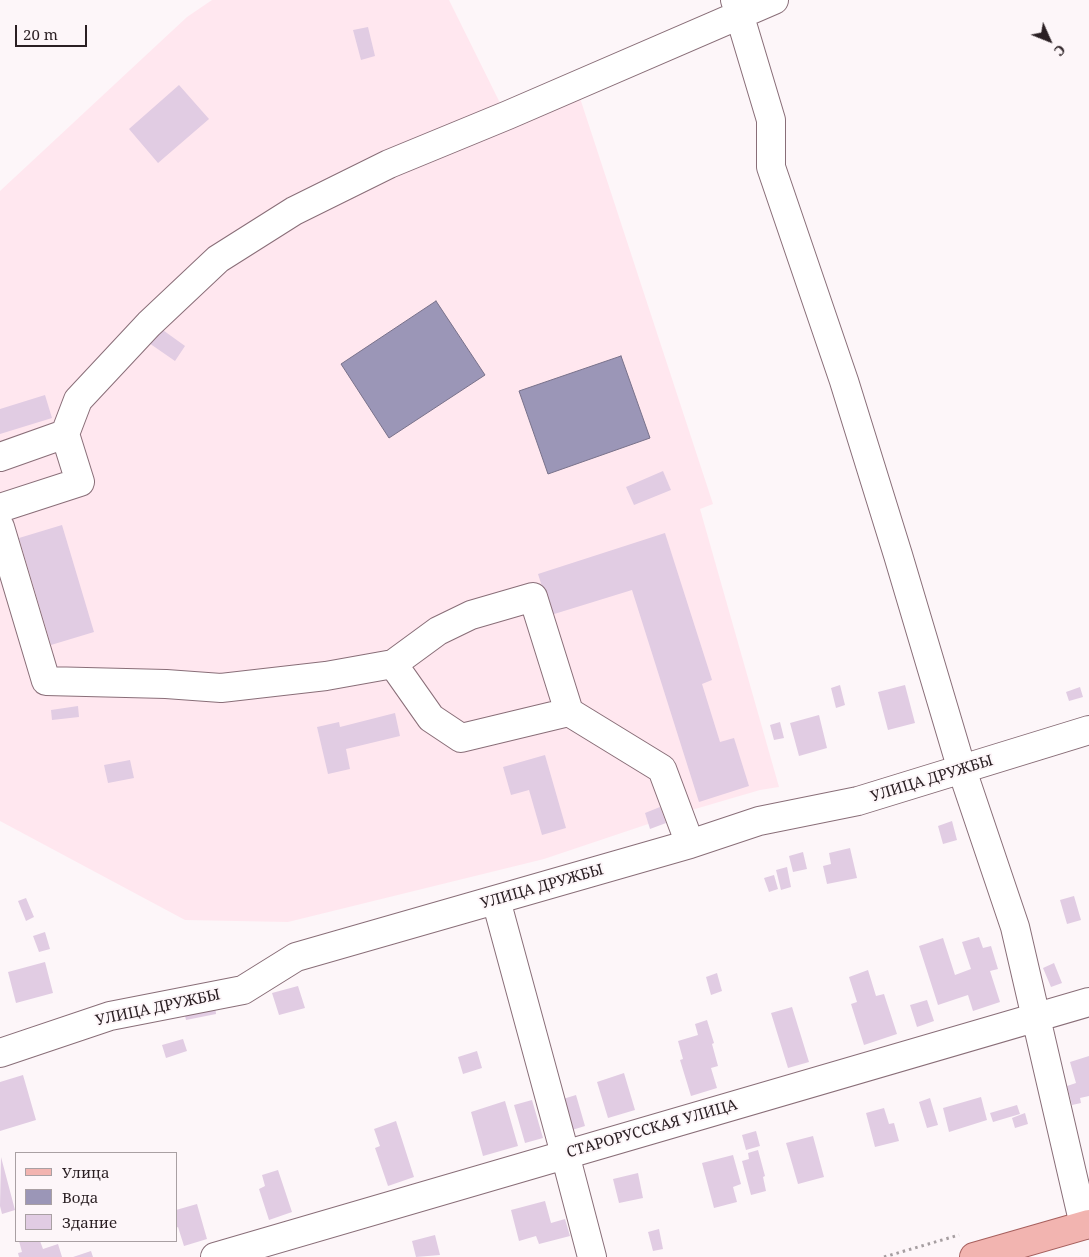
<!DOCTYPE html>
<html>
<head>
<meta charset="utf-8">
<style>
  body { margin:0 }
  #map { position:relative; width:1089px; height:1257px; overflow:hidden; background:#fdf6f9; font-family:"Noto Serif",serif }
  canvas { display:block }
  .legend { position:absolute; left:15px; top:1152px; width:162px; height:90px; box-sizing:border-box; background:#fdf6f9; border:1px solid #a9a0a3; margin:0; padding:6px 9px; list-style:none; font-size:15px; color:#2a1f23 }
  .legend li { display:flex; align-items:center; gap:10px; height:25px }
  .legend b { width:25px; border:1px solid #a9a0a3 }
  .north { position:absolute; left:1024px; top:15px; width:50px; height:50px; -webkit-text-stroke:4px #fdf6f9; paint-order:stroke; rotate:134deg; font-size:14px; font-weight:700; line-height:20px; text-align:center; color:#2a1f23 }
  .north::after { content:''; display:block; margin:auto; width:18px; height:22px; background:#2a1f23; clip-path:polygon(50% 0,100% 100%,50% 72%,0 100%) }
  .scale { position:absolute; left:15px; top:25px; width:72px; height:22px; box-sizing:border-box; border:2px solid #2a1f23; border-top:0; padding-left:6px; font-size:15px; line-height:18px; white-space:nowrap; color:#2a1f23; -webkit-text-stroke:4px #fdf6f9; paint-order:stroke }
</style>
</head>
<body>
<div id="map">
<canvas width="1089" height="1257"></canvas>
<ul class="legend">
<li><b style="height:6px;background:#f2b4b0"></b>Улица</li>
<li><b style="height:14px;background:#9b96b7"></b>Вода</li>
<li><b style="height:14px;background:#e1cce3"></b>Здание</li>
</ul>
<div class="north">С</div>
<div class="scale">20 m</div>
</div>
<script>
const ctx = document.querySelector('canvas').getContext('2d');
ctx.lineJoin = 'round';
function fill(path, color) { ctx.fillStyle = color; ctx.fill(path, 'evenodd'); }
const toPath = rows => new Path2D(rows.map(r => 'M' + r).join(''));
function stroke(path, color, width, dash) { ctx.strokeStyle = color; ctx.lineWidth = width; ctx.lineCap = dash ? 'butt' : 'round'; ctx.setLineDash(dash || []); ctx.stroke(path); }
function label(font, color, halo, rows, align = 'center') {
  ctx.font = font + ' "Noto Serif",serif'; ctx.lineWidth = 4; ctx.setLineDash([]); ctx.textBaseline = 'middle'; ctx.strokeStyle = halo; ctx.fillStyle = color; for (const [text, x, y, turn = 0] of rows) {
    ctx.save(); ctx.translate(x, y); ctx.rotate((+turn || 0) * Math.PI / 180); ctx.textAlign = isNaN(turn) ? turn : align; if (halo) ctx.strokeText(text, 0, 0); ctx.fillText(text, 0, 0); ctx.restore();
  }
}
const built = toPath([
  [212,0,449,0,502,107,579,95,713,504,700,509,779,787,760,790,678,814,544,859,288,922,185,920,0,821,0,191,187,17]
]);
const water = toPath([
  [436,301,485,375,389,438,341,364,436,301],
  [621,356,650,438,548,474,519,391,621,356]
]);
const building = toPath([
  [368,27,375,56,361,60,353,30],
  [179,85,209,119,158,163,129,129],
  [160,328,185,346,175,361,149,343],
  [45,395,52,418,0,434,0,409],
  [663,471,671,490,634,505,626,487],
  [62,525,94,632,51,645,19,538],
  [665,533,712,680,702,684,720,742,734,738,749,786,699,802,632,590,551,615,538,574],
  [840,685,845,705,836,708,831,688],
  [905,685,915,723,888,730,878,692],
  [1080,687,1083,697,1069,701,1066,692],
  [78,706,79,717,52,720,51,710],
  [395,713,400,736,346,749,350,769,328,774,317,727,339,722,340,727],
  [819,715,827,748,799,756,790,723],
  [780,722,784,738,774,740,770,725],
  [545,755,566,828,542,835,529,790,511,795,503,767],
  [130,760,134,778,108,783,104,765],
  [660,807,666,823,650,829,645,813],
  [952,821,957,840,943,844,938,826],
  [850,848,857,878,827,884,823,866,831,864,829,853],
  [803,852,807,869,793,872,789,856],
  [787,867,791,887,781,890,776,870],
  [774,875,778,889,769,892,764,878],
  [1074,896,1081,920,1067,924,1060,900],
  [26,898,34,917,26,921,18,901],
  [45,932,50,949,39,952,33,936],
  [979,937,983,948,991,946,998,969,990,971,1000,1002,973,1011,968,995,938,1005,919,946,943,938,955,975,971,969,962,942],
  [45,962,53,993,16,1003,8,972],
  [1054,963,1062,983,1051,987,1043,968],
  [868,970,876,996,884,994,897,1034,864,1045,851,1004,857,1002,849,977],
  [717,973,722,991,711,995,706,977],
  [298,986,305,1008,279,1015,272,993],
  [927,1000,934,1021,917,1027,910,1005],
  [215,1005,216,1014,186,1020,184,1011],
  [792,1007,809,1062,788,1068,771,1013],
  [707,1020,714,1043,712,1044,718,1066,711,1068,717,1088,691,1096,680,1060,683,1059,678,1041,698,1035,695,1024],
  [183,1039,187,1051,166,1058,162,1045],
  [477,1051,482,1068,463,1074,458,1057],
  [1089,1056,1089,1096,1080,1098,1081,1103,1072,1105,1067,1086,1076,1083,1070,1062],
  [624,1073,635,1110,608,1118,597,1082],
  [23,1075,36,1120,0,1131,0,1082],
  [576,1095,585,1126,572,1130,563,1099],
  [981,1097,987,1120,949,1132,943,1108],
  [930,1098,938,1125,927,1128,919,1102],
  [532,1100,543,1138,525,1143,514,1105],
  [505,1101,518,1146,483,1156,471,1112],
  [1017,1105,1020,1114,993,1122,990,1113],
  [884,1108,889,1124,894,1123,899,1141,875,1147,866,1113],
  [1025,1113,1028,1124,1015,1128,1012,1118],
  [396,1121,414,1177,388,1186,375,1148,380,1146,374,1129],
  [756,1131,760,1146,746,1150,742,1135],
  [813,1136,824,1177,798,1184,786,1143],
  [758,1150,765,1176,763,1177,766,1191,751,1195,742,1161,749,1159,748,1153],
  [733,1155,741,1184,733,1187,737,1202,714,1208,702,1163],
  [1,1157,15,1210,2,1214,0,1206],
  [278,1170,292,1212,269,1220,259,1189,265,1186,262,1175],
  [638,1173,643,1198,619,1203,613,1179],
  [545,1201,551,1223,565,1219,570,1236,539,1244,536,1236,519,1241,511,1210],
  [197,1204,207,1239,184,1246,178,1227,176,1228,176,1210],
  [659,1229,663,1249,653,1251,648,1232],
  [435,1235,440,1255,416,1257,412,1241],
  [19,1241,40,1241,43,1249,58,1244,62,1257,19,1257,18,1253,22,1252],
  [91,1251,93,1257,73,1257]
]);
const path = toPath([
  [884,1257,959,1235]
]);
const minor = toPath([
  [735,0,771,120,771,167,844,381,898,555,962,770,1015,927,1084,1225],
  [65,434,78,400,149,324,218,259,294,211,389,164,508,115,774,0],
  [0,457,65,434,80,482,0,508],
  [0,527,46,681,166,684,221,688,326,676,393,664,438,631,471,615,533,597,569,712,662,769,690,844],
  [393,664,431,718,461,738,569,712],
  [496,900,565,1154,592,1257],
  [0,1053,110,1016,243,990,296,957,690,844,759,821,858,801,1089,730],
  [215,1257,1089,1002]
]);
const major = toPath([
  [974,1257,1089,1224]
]);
const streetNames = [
  ["УЛИЦА ДРУЖБЫ",932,779,-17],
  ["УЛИЦА ДРУЖБЫ",542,887,-16],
  ["УЛИЦА ДРУЖБЫ",158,1008,-12],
  ["СТАРОРУССКАЯ УЛИЦА",652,1129,-16]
];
fill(built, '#ffe7ef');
fill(water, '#9b96b7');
stroke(water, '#79728b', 1);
fill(building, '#e1cce3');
stroke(minor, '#896e78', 30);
stroke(major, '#a65f5d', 30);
stroke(path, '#a69ea1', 3, [2.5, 4]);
stroke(minor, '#fff', 28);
stroke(major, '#f2b4b0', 28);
label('15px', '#2a1f23', '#fdf6f9', streetNames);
</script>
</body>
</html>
